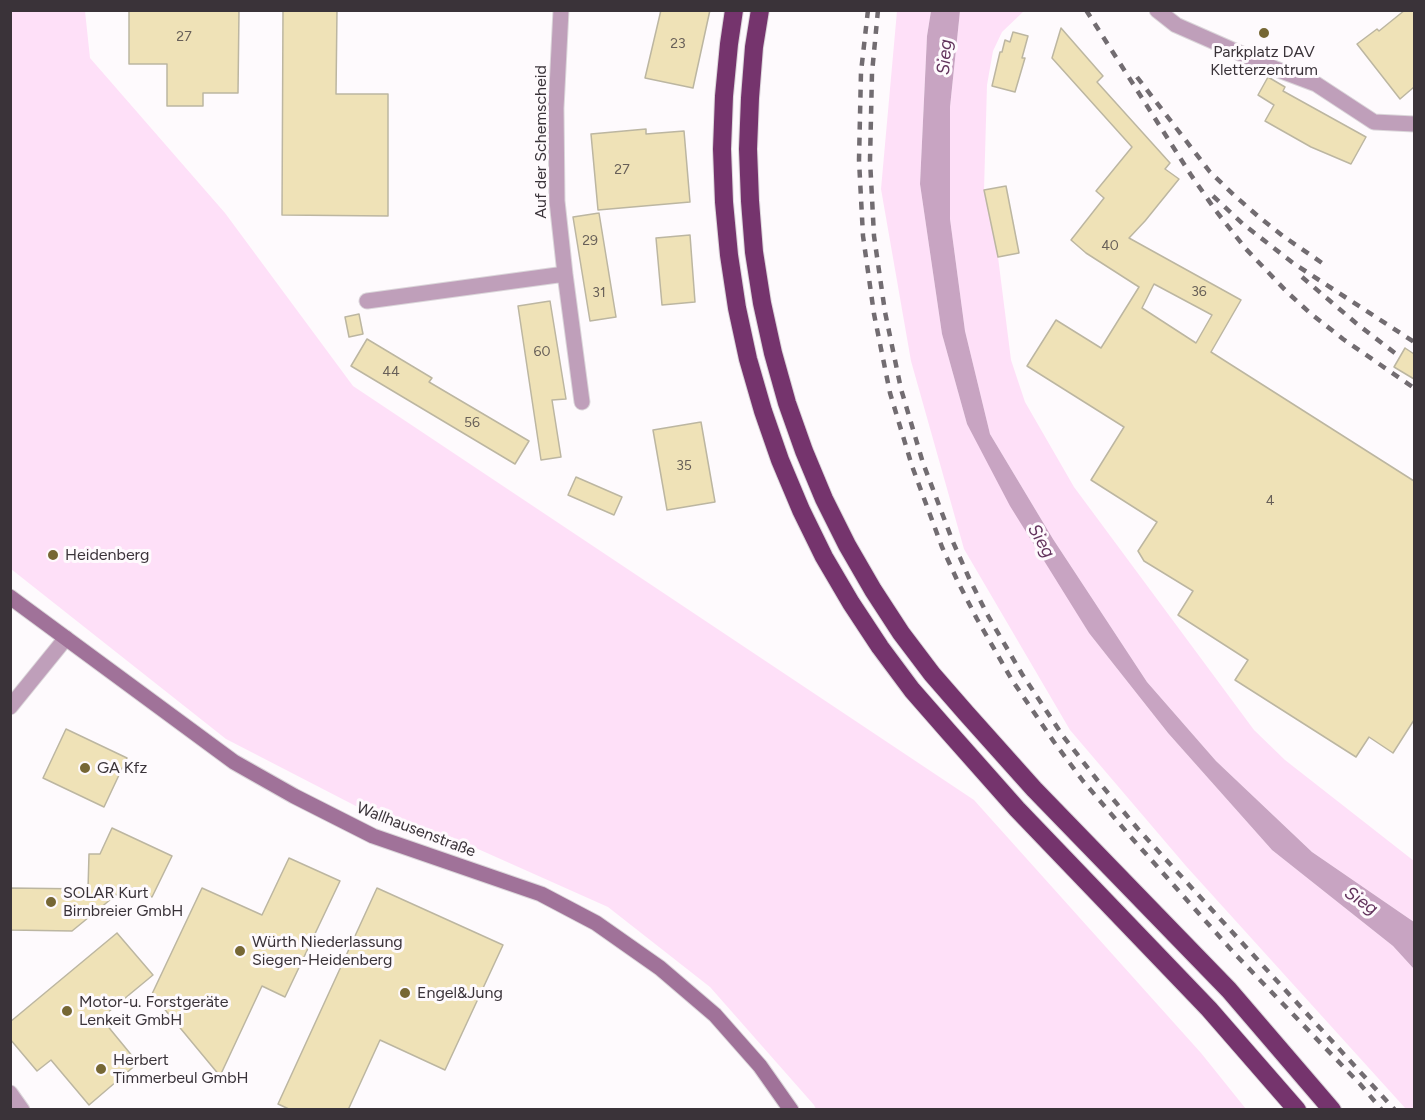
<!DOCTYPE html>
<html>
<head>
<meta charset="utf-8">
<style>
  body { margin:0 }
  #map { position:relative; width:1425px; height:1120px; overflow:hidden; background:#fefafd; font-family:Figtree,sans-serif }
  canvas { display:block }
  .frame { position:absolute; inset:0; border:12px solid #3a3339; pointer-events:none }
</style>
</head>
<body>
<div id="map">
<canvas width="1425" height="1120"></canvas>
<div class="frame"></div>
</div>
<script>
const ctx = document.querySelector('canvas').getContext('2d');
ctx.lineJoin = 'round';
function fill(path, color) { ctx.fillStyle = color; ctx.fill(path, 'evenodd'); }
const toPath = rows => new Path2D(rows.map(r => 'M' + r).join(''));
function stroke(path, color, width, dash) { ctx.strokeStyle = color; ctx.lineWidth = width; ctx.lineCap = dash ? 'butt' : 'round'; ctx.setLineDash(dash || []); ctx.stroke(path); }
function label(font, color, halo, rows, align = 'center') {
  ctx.font = font + ' Figtree,sans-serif'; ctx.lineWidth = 6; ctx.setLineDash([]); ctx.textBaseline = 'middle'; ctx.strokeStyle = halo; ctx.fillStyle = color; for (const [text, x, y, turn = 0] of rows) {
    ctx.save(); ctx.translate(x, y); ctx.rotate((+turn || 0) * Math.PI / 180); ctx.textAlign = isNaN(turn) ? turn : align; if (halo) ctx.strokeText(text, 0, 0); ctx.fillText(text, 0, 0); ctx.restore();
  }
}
const green = toPath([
  [10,11,85,11,90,58,225,213,353,386,974,800,1201,1053,1246,1109,816,1109,814,1105,710,987,608,907,478,849,381,819,226,739,11,569],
  [897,11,931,11,927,36,920,184,942,334,967,424,1089,633,1168,733,1272,850,1393,946,1414,969,1414,1109,1406,1109,1186,866,1070,730,964,549,911,361,881,189],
  [960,11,1024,11,1002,32,993,51,987,85,984,190,998,257,1011,360,1025,402,1074,487,1254,730,1285,760,1414,861,1414,922,1312,852,1216,761,1147,682,1053,539,990,434,965,331,950,219,950,107]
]);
const water = toPath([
  [931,11,960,11,950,107,950,219,965,331,990,434,1053,539,1147,682,1216,761,1312,852,1414,922,1414,969,1393,946,1272,850,1168,733,1089,633,1010,506,967,424,942,334,920,184,927,36]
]);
const building = toPath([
  [129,10,239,10,238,93,203,93,203,106,167,106,167,64,129,64,129,10],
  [283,10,337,10,336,94,388,94,388,216,282,215,283,10],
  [661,10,710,10,693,88,645,78,661,10],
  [1405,10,1414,10,1414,87,1400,99,1357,44,1377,29,1379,31,1405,10],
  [1061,28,1103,76,1097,82,1170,163,1165,169,1179,179,1145,221,1129,238,1241,300,1211,352,1414,481,1414,720,1393,753,1369,737,1356,757,1235,680,1248,660,1178,615,1193,591,1144,561,1138,551,1157,522,1091,480,1124,427,1027,366,1056,320,1101,348,1139,287,1086,253,1071,240,1104,198,1096,191,1132,147,1052,58,1061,28],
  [1154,284,1212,315,1196,343,1142,308,1154,284],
  [1013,32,1028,36,1022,58,1025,58,1015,92,992,86,1000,52,1002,52,1005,40,1010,42,1013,32],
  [1268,77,1285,87,1283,91,1366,137,1351,164,1311,147,1265,121,1274,105,1258,95,1268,77],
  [646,129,646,134,684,131,690,202,598,210,591,134,646,129],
  [1006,186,1019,253,998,257,984,190,1006,186],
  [599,213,616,317,590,321,573,217,599,213],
  [690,235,695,302,662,305,656,238,690,235],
  [550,301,566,399,552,400,561,457,541,460,518,306,550,301],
  [359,314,363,334,349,337,345,317,359,314],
  [367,339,432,378,429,382,529,441,515,464,351,366,367,339],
  [1405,348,1414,354,1414,379,1394,367,1405,348],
  [701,422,715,502,667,510,653,430,701,422],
  [576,477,622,497,614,515,568,495,576,477],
  [66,729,127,758,104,807,43,778,66,729],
  [112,828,172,856,152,897,127,886,72,931,10,930,10,888,88,889,89,854,100,854,112,828],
  [289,858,340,881,285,997,262,986,220,1076,152,994,202,888,262,915,289,858],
  [377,888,503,945,445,1070,380,1040,348,1110,291,1110,278,1104,377,888],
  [117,933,153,975,101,1018,138,1063,89,1105,51,1060,37,1071,10,1039,10,1022,117,933]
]);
const street = toPath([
  [561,10,556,108,557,201,565,274,582,402],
  [1157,10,1176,25,1276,69,1316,84,1374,122,1414,124],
  [367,301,565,274],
  [10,707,66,638],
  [10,1093,22,1110]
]);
const secondary = toPath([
  [10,597,234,762,294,796,373,836,541,894,596,923,660,968,715,1015,760,1066,791,1110]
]);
const highway = toPath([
  [734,10,729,44,724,96,722,149,724,202,729,255,737,308,748,359,763,411,780,460,801,510,824,557,851,603,880,647,912,690,947,730,1017,809,1209,1009,1297,1110],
  [760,10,754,47,750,98,748,149,750,201,754,252,762,303,773,353,787,403,804,451,824,499,847,545,873,590,901,633,932,674,966,713,1034,789,1229,990,1332,1110]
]);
const rail = toPath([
  [868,10,861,72,859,160,863,236,874,314,890,393,912,466,942,547,958,582,977,619,1012,680,1054,742,1083,781,1130,836,1234,953,1360,1084,1382,1110],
  [878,10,872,73,870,160,874,236,885,312,901,389,923,463,953,542,969,578,987,614,1022,674,1063,736,1098,781,1138,829,1395,1110],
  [1086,10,1191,175,1216,211,1246,249,1287,292,1310,313,1343,339,1414,388],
  [1137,77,1210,172,1235,196,1259,217,1283,236,1322,263],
  [1213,196,1243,224,1293,263,1414,342],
  [1302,277,1357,324,1400,357]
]);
const markers = [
  [1264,33,6,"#766734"],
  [53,555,6,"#766734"],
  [85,768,6,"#766734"],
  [51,902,6,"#766734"],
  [240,951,6,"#766734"],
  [405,993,6,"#766734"],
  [67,1011,6,"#766734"],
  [101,1069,6,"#766734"]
];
const numberNames = [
  ["27",184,37],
  ["23",678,44],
  ["27",622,170],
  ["29",590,241],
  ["40",1110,246],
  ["36",1199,292],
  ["31",599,293],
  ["60",542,352],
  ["44",391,372],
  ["56",472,423],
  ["35",684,466],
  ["4",1270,501]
];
const poiNames = [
  ["Parkplatz DAV",1264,52,"center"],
  ["Kletterzentrum",1264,70,"center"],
  ["Heidenberg",65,555],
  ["GA Kfz",97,768],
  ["SOLAR Kurt",63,893],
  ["Birnbreier GmbH",63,911],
  ["Würth Niederlassung",252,942],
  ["Siegen-Heidenberg",252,960],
  ["Engel&Jung",417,993],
  ["Motor-u. Forstgeräte",79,1002],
  ["Lenkeit GmbH",79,1020],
  ["Herbert",113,1060],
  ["Timmerbeul GmbH",113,1078]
];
const streetNames = [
  ["Auf der Schemscheid",541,142,-90],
  ["Wallhausenstraße",416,830,21]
];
const waterNames = [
  ["Sieg",945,57,-85],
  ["Sieg",1041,541,60],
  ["Sieg",1361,901,34]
];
fill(green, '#fee0f8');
fill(water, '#c8a4c2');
fill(building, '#efe2b7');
stroke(building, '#bcb6a1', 1.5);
stroke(street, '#dbd6da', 17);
stroke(secondary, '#dbd6da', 17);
stroke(highway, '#dbd6da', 20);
stroke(street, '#bf9fba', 15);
stroke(secondary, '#a07299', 15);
stroke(highway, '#75346d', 18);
stroke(rail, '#726c71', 4.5, [8, 8]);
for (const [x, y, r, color] of markers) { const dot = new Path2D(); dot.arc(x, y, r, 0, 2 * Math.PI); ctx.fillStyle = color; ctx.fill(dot); stroke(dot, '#fefafd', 2); }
label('14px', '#675f58', null, numberNames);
label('16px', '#3a3339', '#fefafd', poiNames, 'left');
label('16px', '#3a3339', '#fefafd', streetNames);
label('italic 18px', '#63345d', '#fefafd', waterNames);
</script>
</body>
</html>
